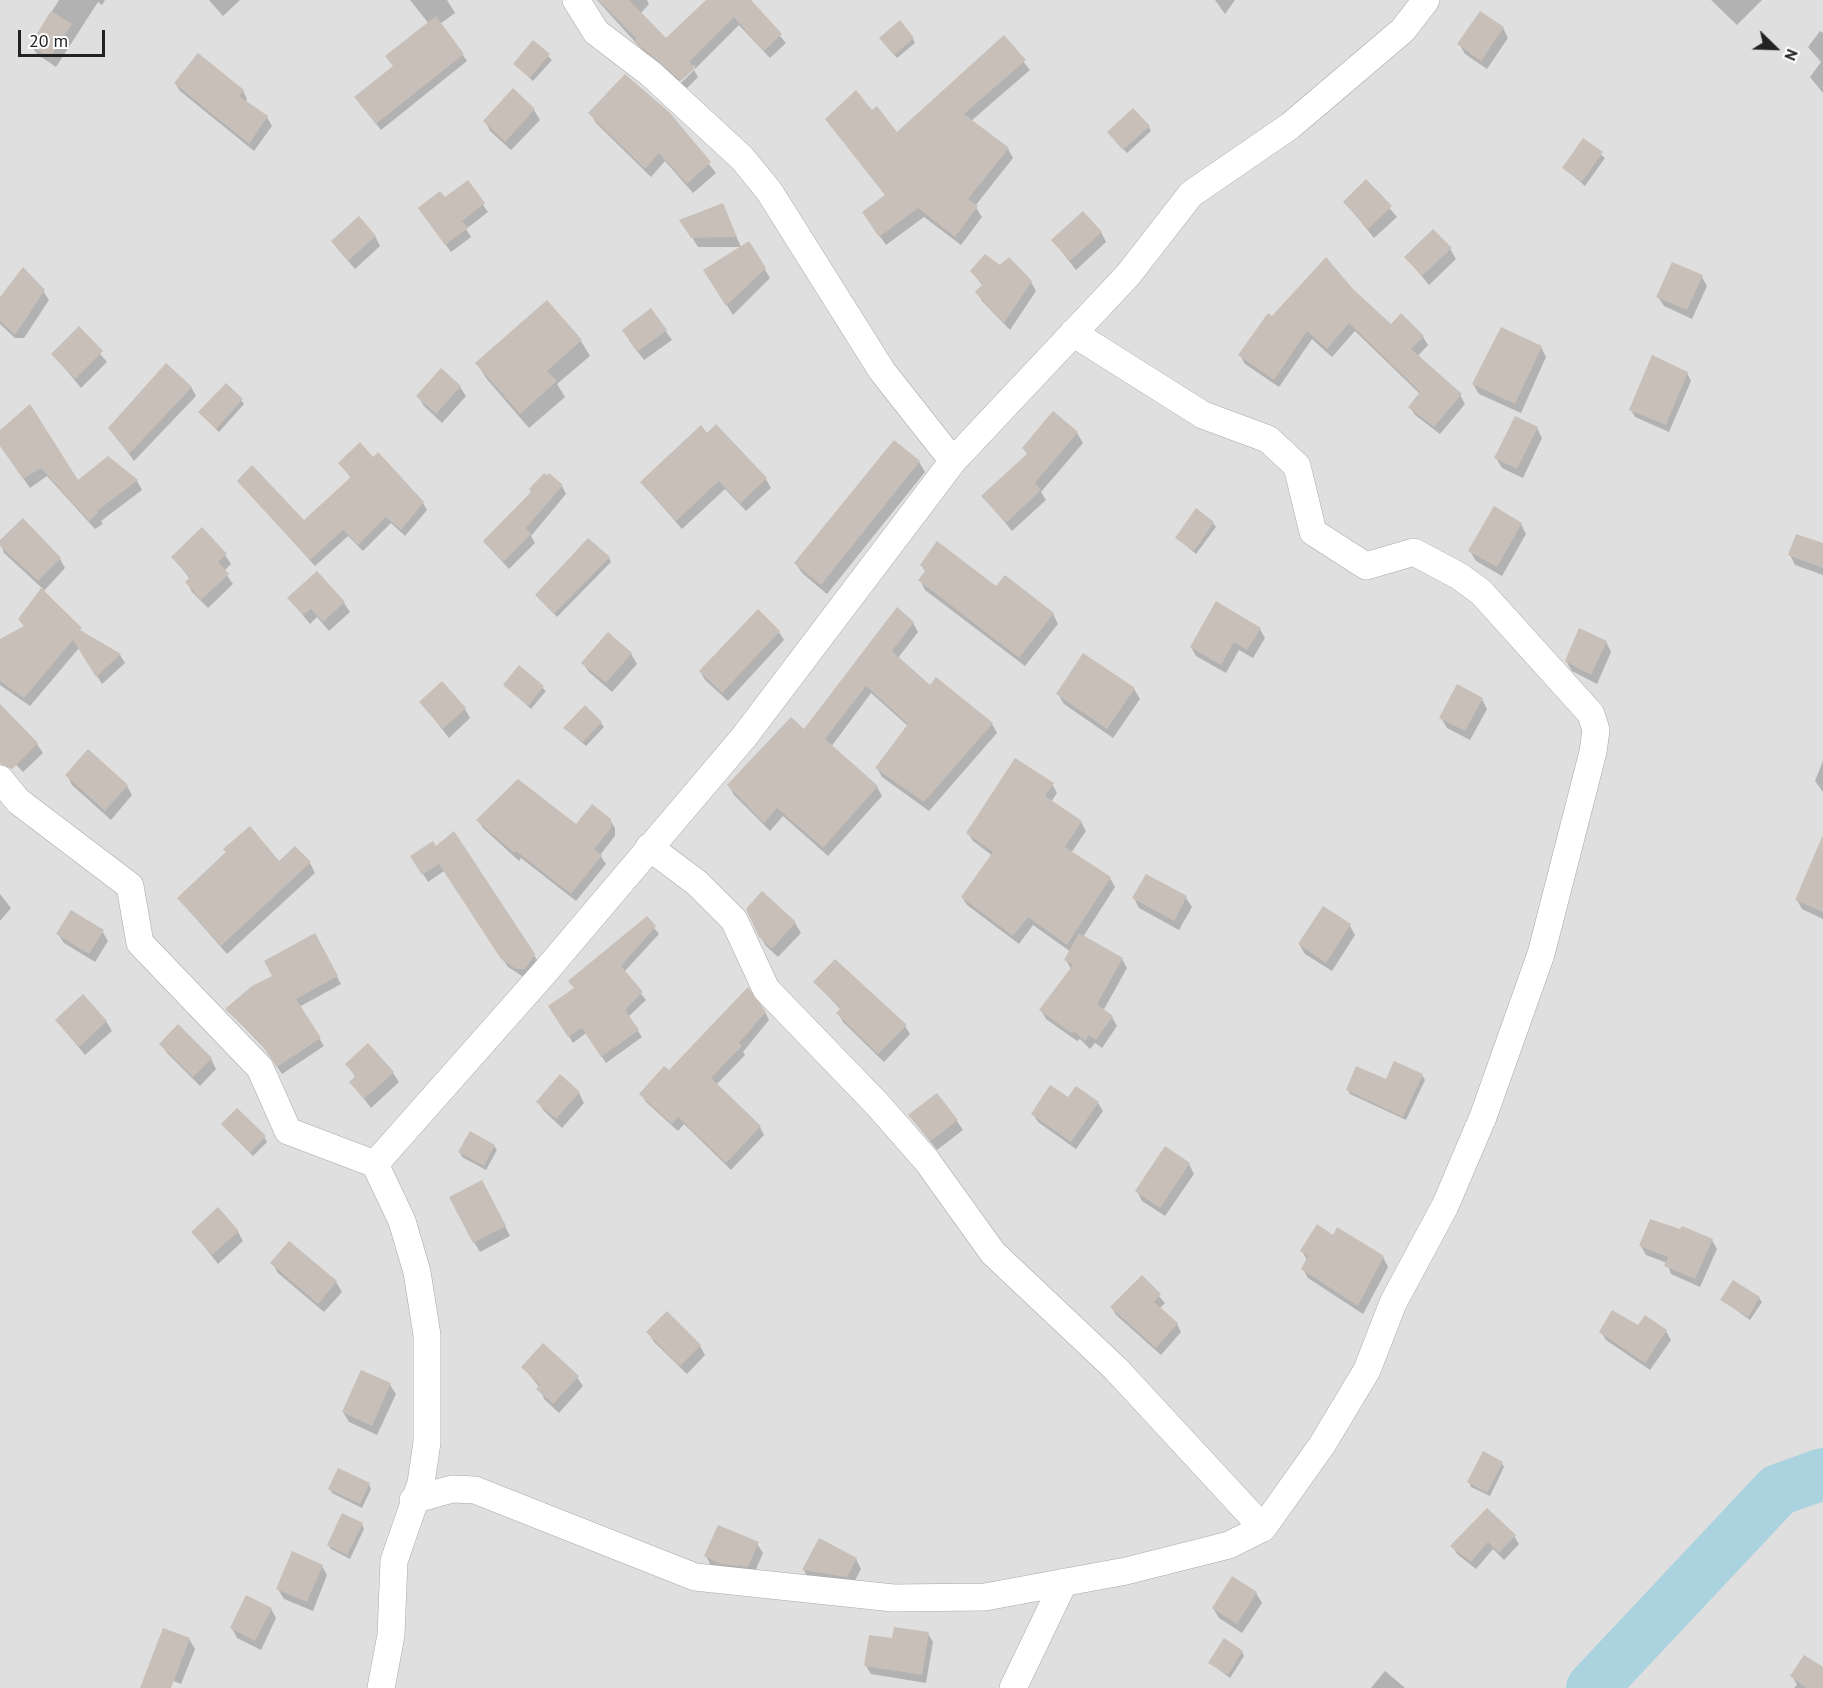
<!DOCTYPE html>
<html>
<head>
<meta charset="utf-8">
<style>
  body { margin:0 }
  #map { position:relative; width:1823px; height:1688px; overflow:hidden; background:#f2efe9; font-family:"PT Sans",sans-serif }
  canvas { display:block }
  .north { position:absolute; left:1745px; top:18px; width:60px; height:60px; -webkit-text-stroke:4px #fff; paint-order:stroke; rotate:113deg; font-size:16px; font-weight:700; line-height:24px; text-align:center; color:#222 }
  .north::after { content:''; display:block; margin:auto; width:21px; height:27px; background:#222; clip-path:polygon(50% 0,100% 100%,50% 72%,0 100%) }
  .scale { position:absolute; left:18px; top:30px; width:87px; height:27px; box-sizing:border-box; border:3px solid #222; border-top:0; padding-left:8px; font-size:18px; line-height:21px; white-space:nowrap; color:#222; -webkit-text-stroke:4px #fff; paint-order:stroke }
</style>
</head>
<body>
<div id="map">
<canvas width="1823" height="1688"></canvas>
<div class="north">N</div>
<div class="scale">20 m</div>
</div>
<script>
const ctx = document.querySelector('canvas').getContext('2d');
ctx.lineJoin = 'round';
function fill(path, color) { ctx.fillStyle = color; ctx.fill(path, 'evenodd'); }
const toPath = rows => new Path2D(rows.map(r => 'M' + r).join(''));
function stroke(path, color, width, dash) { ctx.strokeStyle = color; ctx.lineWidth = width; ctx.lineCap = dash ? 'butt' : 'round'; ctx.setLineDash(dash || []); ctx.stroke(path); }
const residential = toPath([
  [0,0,1823,0,1823,1688,0,1688]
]);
const shadow = toPath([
  [59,0,105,0,102,5,98,2,56,67,37,54,31,45],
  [209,0,240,0,223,16],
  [410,0,447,0,455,13,440,24,467,61,381,130,356,98,394,67,429,24],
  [597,0,647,0,649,4,640,14,666,40,708,0,749,0,786,43,770,58,739,25,695,69,695,65,679,81,647,55],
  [1215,0,1235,0,1225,14],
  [1711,0,1762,0,1737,25],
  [1503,28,1508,38,1487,69,1465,54,1459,44],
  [1820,31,1823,33,1823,93,1810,77,1821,62,1808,47],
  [1004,38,1030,70,971,121,1008,149,1013,158,975,206,982,217,961,245,924,217,886,245,869,221,886,196,827,119,871,112,897,134],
  [913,39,915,43,897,58,883,42],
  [534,42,552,60,533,81,515,64],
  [694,70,698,77,687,88,681,83],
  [175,83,243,91,247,99,245,102,267,117,272,126,254,151,180,91],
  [513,90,534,110,540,120,511,150,490,131,485,121],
  [590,113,668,113,716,173,693,193,665,161,651,177,596,123],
  [1149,127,1151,131,1127,153,1111,136],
  [1583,140,1605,158,1585,186,1564,168],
  [1366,181,1397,217,1374,238,1345,202],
  [467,182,488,212,466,229,471,237,451,252,419,208,445,199],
  [722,205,741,247,698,247,682,221],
  [1101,232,1106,242,1076,270,1053,240],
  [375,236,380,246,355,269,332,242],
  [749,243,770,278,733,315,711,280],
  [1450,249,1456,259,1429,285,1406,257],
  [1000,267,1031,282,1036,291,1010,330,982,301,977,292,983,286,972,272],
  [1702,277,1707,286,1692,319,1664,306,1658,297],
  [1352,290,1391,326,1423,337,1428,345,1417,357,1460,395,1465,404,1440,434,1415,415,1410,407,1420,394,1355,331,1332,357,1312,339,1279,387,1245,364,1240,355,1272,319],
  [43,291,49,300,24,338,15,338,0,324,0,299],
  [651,310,672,340,644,360,629,340],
  [79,329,107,362,81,388,53,354],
  [581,341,590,356,557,384,565,397,529,428,486,378,477,363],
  [1541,347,1546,357,1521,413,1479,394,1473,384],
  [1687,373,1691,381,1669,432,1635,417,1631,410],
  [191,387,196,396,134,461,110,428],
  [460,387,466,396,442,423,424,406,418,396],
  [241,400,244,404,219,432,200,413],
  [1053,413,1077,433,1083,443,1041,492,1046,500,1012,531,983,496,1028,455,1023,448],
  [1537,428,1542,438,1523,478,1502,468,1496,458],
  [0,432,77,483,137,481,142,490,101,521,103,524,95,529,47,476,30,488,0,445],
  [706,435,766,479,771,488,746,511,725,489,682,529,642,483],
  [894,442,919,462,925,472,827,594,802,573,796,564],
  [373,459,423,503,427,510,405,536,391,523,363,551,348,536,315,566,239,482,304,522,351,478,340,463],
  [562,486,566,494,531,536,535,543,509,569,484,542],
  [1213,523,1216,527,1196,554,1177,538],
  [1521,524,1526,534,1502,576,1476,561,1470,551],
  [0,542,60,559,65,568,43,592,83,634,120,655,125,663,102,684,79,648,30,706,0,685,0,641,25,628,20,619,43,589,4,553],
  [1823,545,1823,575,1795,565,1790,555],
  [225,555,231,564,224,571,233,584,208,608,192,592,187,582,190,579,173,557],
  [609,558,611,562,557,617,537,596],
  [921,565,996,588,1053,614,1058,624,1025,666,925,590,920,580,926,572],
  [289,598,344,603,350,612,329,631,317,617,310,624],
  [913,623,918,632,898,658,930,687,992,724,997,733,929,811,882,777,877,768,908,726,871,693,831,747,877,787,882,796,828,856,783,816,770,831,734,795,729,786,804,731],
  [1260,629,1265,638,1253,658,1239,650,1226,673,1196,656,1191,647],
  [779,632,784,640,728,701,705,680,700,671],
  [608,634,631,654,637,664,612,692,589,672,583,663],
  [1606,642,1611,652,1597,684,1572,671,1566,661],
  [519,667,546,691,531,709,505,685],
  [1134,689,1140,699,1113,738,1064,704,1058,694],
  [1482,699,1487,709,1470,740,1447,728,1441,718],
  [421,702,465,709,470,718,449,738],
  [0,718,37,744,43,753,23,772,0,748],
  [601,723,604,727,586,746,565,728],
  [1823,761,1823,792,1815,781],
  [67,775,127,786,132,795,111,820,72,785],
  [1052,784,1057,793,1051,802,1081,822,1086,831,1071,853,1110,878,1115,887,1083,937,1122,959,1127,968,1103,1011,1112,1017,1117,1026,1102,1048,1095,1043,1090,1049,1080,1039,1077,1041,1046,1019,1041,1010,1071,969,1066,960,1071,952,1033,925,1019,944,967,905,962,897,993,856,973,841,968,833],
  [478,820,576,826,610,820,615,828,615,836,600,855,606,864,576,901,521,858,519,861,483,828],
  [453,833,539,963,530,976,522,976,508,967,444,871,428,882,412,856,435,848],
  [227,852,279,863,310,863,315,873,227,954,178,898],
  [1823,882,1823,919,1802,909,1797,900],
  [0,894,11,908,0,921],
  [1134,898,1186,898,1192,907,1179,930,1139,908],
  [646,918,659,934,624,972,646,1000,628,1017,642,1037,606,1063,586,1033,573,1043,550,1006,575,989],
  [795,923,801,933,778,957,766,946,760,936],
  [1350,926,1355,935,1332,971,1305,954,1299,944],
  [102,931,108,941,95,962,64,943,58,934],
  [315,935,341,984,299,1007,324,1046,282,1074,265,1049,227,1009,274,976],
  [815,982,905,1026,910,1034,884,1062,843,1022,838,1013,841,1010],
  [765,1012,769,1020,743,1052,745,1055,716,1085,760,1127,764,1135,731,1170,684,1124,678,1131,646,1102,641,1094,669,1072],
  [57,1021,106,1021,112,1031,85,1055],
  [161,1044,211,1059,216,1069,200,1086,167,1053],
  [1395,1063,1422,1075,1425,1080,1406,1120,1350,1094,1348,1090,1387,1081],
  [347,1064,393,1073,399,1082,371,1108,351,1082,356,1078],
  [579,1093,584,1103,562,1128,544,1111,538,1102],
  [1069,1100,1098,1103,1103,1111,1076,1149,1038,1122,1033,1114],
  [910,1116,957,1121,963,1130,937,1150],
  [222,1124,264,1137,267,1142,253,1156],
  [494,1146,497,1150,486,1170,462,1157,460,1152],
  [1189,1164,1194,1174,1165,1216,1142,1201,1137,1191],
  [487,1191,510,1236,480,1252,474,1242],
  [193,1232,238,1232,243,1241,218,1264],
  [1333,1237,1383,1257,1388,1267,1363,1314,1308,1278,1303,1269,1307,1260,1302,1251],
  [1712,1240,1717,1249,1700,1287,1671,1274,1667,1263,1646,1255,1641,1246],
  [272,1263,336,1282,342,1292,324,1312,278,1273],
  [1142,1277,1165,1303,1159,1309,1177,1324,1181,1332,1161,1355,1116,1315,1112,1308],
  [1759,1298,1762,1302,1750,1320,1722,1300],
  [1639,1327,1666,1331,1671,1340,1650,1370,1606,1340,1601,1332],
  [648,1332,700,1346,705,1355,687,1374,654,1342],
  [523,1367,577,1377,583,1386,559,1413,544,1399,540,1388],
  [362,1372,390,1385,396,1394,377,1435,349,1422,343,1412],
  [1502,1463,1504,1467,1490,1496,1471,1487,1469,1482],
  [369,1484,371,1489,362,1508,332,1493,330,1489],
  [362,1524,364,1529,350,1559,331,1549,328,1545],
  [1514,1536,1519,1544,1504,1560,1493,1549,1476,1569,1457,1554,1452,1546],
  [757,1544,763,1553,753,1576,711,1566,706,1556],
  [856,1559,861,1569,852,1586,809,1580,804,1570],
  [322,1566,327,1575,313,1611,284,1599,278,1589],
  [1256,1593,1262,1603,1242,1633,1219,1618,1213,1608],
  [271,1609,276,1618,261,1650,237,1638,232,1628],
  [928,1634,933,1642,926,1683,871,1674,866,1666,894,1639],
  [189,1639,195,1649,181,1684,157,1674],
  [1242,1652,1244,1656,1230,1678,1210,1663],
  [1823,1668,1823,1688,1794,1688,1797,1685,1792,1676],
  [1385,1671,1404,1687,1405,1688,1371,1688]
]);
const river = toPath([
  [1592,1688,1778,1490,1823,1474]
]);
const building = toPath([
  [598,0,629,0,666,38,706,0,751,0,782,34,764,51,734,17,689,62,695,68,681,81,641,47,635,40,636,38],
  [51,11,72,24,50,58,30,45],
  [1480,11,1504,27,1481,61,1457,44],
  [436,16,464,54,376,124,354,97,393,66,385,56],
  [900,20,914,38,894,55,879,38],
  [1004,35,1026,60,964,114,1009,148,968,199,978,206,955,237,918,208,879,237,862,212,885,195,825,119,856,90,872,110,877,106,897,132],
  [533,40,550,54,530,78,513,64],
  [198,53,244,90,239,96,268,116,249,144,174,83],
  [625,74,669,112,711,162,687,184,659,153,645,169,588,113],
  [513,88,535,109,505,142,483,121],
  [1133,108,1150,126,1123,150,1107,132],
  [1583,138,1603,152,1582,182,1562,168],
  [1366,179,1392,206,1368,229,1343,202],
  [468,180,485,203,462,221,468,228,445,245,418,208,440,191,445,197],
  [723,203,737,237,691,238,679,220],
  [1083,211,1102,232,1070,261,1051,240],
  [359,216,376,236,348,261,331,241],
  [1433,229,1452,248,1422,276,1404,257],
  [749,241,766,268,726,306,703,270],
  [985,254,1000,265,1009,257,1032,281,1004,323,975,292,983,284,970,271],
  [1326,257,1353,289,1391,324,1401,313,1424,336,1411,349,1462,394,1434,427,1408,407,1420,392,1349,323,1327,349,1307,331,1274,380,1238,355,1268,313,1272,316],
  [1672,262,1703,275,1687,310,1656,297],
  [23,267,45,290,15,335,0,321,0,297],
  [547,300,582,340,547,371,557,381,520,414,475,363],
  [651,308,667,330,637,352,622,330],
  [79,326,103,351,75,379,51,354],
  [1501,327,1542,346,1515,404,1472,384],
  [1652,355,1688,372,1666,425,1629,410],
  [166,363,192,387,129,454,108,428],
  [441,368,461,386,436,414,416,396],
  [226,383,243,399,216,429,198,412],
  [30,404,78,480,108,456,138,480,97,511,98,513,89,521,41,468,23,479,0,446,0,430],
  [1053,411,1078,432,1035,483,1041,490,1006,523,981,496,1028,453,1022,448],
  [1515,416,1538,427,1517,469,1494,458],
  [716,424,767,478,740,504,719,481,676,521,640,482,701,425,707,433],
  [894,440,920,461,821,585,794,563],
  [360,442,373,457,378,452,424,502,401,530,386,517,358,545,343,530,310,560,237,481,252,465,304,520,351,477,338,463],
  [544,473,547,475,549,473,563,485,526,528,531,534,503,562,483,541,531,492,529,489],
  [1494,506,1522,523,1497,567,1468,551],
  [1196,508,1214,522,1194,551,1175,538],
  [23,518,61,558,38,581,0,546,0,540],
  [202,527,227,554,218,562,229,574,201,600,185,582,190,577,171,557],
  [1796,534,1823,543,1823,568,1788,555],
  [588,538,610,557,554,614,535,595],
  [937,541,996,586,1005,575,1054,613,1019,658,918,580,926,570,920,565],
  [317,571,345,602,323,622,311,609,303,615,287,598],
  [41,588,82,628,80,630,121,654,96,677,73,640,24,698,0,681,0,639,24,626,18,619],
  [1216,601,1261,628,1247,650,1234,642,1221,665,1190,647],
  [897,607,914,622,892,651,930,685,936,677,993,723,924,802,875,768,908,724,866,686,825,739,878,786,823,848,777,808,764,823,727,785,791,717,804,729],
  [758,609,780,631,722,693,699,671],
  [1579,628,1607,641,1591,675,1565,661],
  [608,632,632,653,606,683,581,663],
  [1083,653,1135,688,1107,729,1056,694],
  [519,665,544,686,528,706,503,685],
  [442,681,466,708,443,729,419,702],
  [1457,684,1483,698,1465,731,1439,718],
  [0,704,38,743,12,769,0,764],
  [585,705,602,722,583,742,563,728],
  [88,749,128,785,105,811,65,775],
  [1015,758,1054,783,1045,796,1082,821,1065,847,1111,877,1067,945,1028,917,1013,936,961,897,993,852,966,833],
  [518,779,576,824,592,804,611,819,611,828,594,849,602,855,571,894,516,851,514,853,476,820],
  [250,826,279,861,295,846,311,862,221,946,177,898,226,852,223,849],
  [454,831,535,954,525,969,516,969,501,959,439,864,422,875,410,856,433,841,436,846],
  [1823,835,1823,912,1795,900],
  [1146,874,1187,896,1174,921,1132,898],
  [762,891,796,922,772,949,759,937,746,909],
  [1323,906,1351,924,1326,963,1298,944],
  [71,910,104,930,89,954,56,934],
  [647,916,656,926,621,966,643,992,625,1010,639,1030,601,1057,582,1028,568,1037,548,1006,574,988,568,981],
  [315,933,338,976,296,999,321,1038,277,1067,259,1041,225,1009,252,986,272,976,264,961],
  [1079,933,1123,958,1097,1004,1113,1016,1096,1040,1089,1035,1085,1041,1074,1031,1071,1033,1039,1010,1073,965,1064,960],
  [835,959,907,1025,878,1054,836,1013,841,1008,813,982],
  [748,987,766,1012,739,1043,742,1046,711,1078,761,1126,726,1163,678,1117,672,1124,639,1094,664,1066,669,1070],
  [83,994,107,1021,79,1047,55,1020],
  [178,1024,212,1058,193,1077,159,1044],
  [368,1043,394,1072,364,1099,349,1082,356,1076,345,1064],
  [1394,1061,1423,1074,1403,1117,1346,1090,1356,1066,1386,1079],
  [560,1074,580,1092,556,1119,536,1102],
  [1050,1085,1068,1097,1076,1086,1099,1102,1071,1142,1031,1114],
  [937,1093,958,1120,931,1141,908,1115],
  [237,1108,266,1136,250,1153,221,1124],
  [470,1131,495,1145,484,1166,458,1152],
  [1165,1146,1190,1163,1160,1208,1135,1191],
  [482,1180,506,1226,473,1243,449,1197],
  [218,1207,239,1231,212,1255,191,1232],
  [1650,1219,1680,1229,1682,1226,1713,1239,1695,1279,1664,1266,1668,1257,1639,1246],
  [1317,1224,1333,1235,1337,1227,1384,1256,1358,1306,1301,1269,1308,1256,1300,1251],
  [289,1241,337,1281,318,1304,270,1263],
  [1142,1275,1161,1294,1154,1302,1178,1323,1156,1348,1110,1307],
  [1733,1280,1760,1297,1748,1317,1720,1300],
  [1612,1310,1638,1325,1645,1315,1667,1330,1645,1363,1599,1332],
  [667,1311,701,1345,680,1366,646,1332],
  [543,1343,579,1376,553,1404,536,1389,540,1385,521,1367],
  [361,1370,391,1383,372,1426,342,1412],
  [1483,1451,1503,1462,1487,1493,1467,1482],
  [338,1468,370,1483,360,1504,328,1489],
  [1487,1508,1516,1535,1499,1553,1488,1542,1471,1562,1450,1546],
  [342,1513,363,1523,347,1555,327,1545],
  [718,1525,759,1542,748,1567,721,1564,704,1556],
  [819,1538,857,1558,847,1577,802,1570],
  [292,1551,323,1565,307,1602,276,1589],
  [1232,1576,1257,1592,1237,1624,1212,1608],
  [246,1595,272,1608,255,1641,230,1628],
  [894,1627,929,1632,922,1675,864,1666,869,1635,892,1638],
  [163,1628,190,1638,171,1688,140,1688],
  [1224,1638,1243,1651,1228,1675,1208,1663],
  [1804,1655,1823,1667,1823,1688,1806,1688,1790,1676]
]);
const minor = toPath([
  [953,461,1128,275,1191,194,1290,126,1403,30,1426,0],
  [0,779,18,801,130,886,140,943,260,1068,288,1131,375,1164,402,1221,417,1272,427,1335,427,1442,421,1483,394,1561,391,1635,381,1688],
  [649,847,697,883,734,920,766,989,878,1105,927,1161,993,1253,1116,1369,1263,1528],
  [375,1164,544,973,744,737,953,461,882,371,769,191,742,158,651,74,596,32,576,0],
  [413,1500,452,1489,475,1490,695,1577,893,1598,985,1597,1126,1571,1229,1545,1263,1528,1322,1445,1367,1370,1393,1303,1445,1206,1483,1117,1541,954,1593,752,1596,730,1591,714,1481,592,1459,576,1414,552,1366,566,1313,532,1297,466,1268,439,1203,415,1073,333],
  [1013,1688,1064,1582]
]);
fill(residential, '#e0dfdf');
fill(shadow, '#0003');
stroke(river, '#aad3df', 52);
fill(building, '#c7bfb8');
stroke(minor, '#a9a9a9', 28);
stroke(minor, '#fff', 27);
</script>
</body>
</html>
